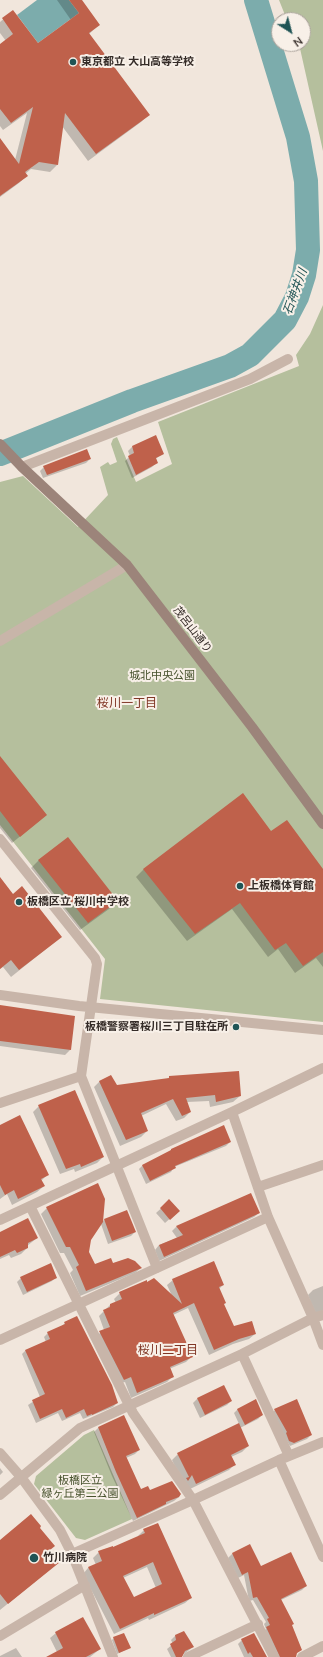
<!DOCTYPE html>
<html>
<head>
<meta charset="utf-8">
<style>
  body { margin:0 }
  #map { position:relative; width:323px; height:1657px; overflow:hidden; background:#f1e6dc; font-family:"Nunito Sans",sans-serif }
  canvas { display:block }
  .north { position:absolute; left:271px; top:12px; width:40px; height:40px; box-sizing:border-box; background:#f8f0e8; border:1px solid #aaa29b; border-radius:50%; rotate:144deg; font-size:11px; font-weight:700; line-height:16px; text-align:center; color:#352c28 }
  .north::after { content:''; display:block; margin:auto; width:14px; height:18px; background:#205455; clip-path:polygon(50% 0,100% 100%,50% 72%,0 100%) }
</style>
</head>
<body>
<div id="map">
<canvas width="323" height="1657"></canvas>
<div class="north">N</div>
</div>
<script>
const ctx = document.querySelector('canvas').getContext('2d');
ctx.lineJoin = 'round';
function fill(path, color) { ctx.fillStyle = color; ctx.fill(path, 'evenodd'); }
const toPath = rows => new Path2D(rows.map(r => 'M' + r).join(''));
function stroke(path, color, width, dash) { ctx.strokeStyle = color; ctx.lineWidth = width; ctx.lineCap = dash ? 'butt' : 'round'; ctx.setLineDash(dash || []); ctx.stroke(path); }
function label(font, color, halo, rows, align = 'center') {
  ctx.font = font + ' "Nunito Sans","Noto Sans JP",sans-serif'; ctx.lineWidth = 4; ctx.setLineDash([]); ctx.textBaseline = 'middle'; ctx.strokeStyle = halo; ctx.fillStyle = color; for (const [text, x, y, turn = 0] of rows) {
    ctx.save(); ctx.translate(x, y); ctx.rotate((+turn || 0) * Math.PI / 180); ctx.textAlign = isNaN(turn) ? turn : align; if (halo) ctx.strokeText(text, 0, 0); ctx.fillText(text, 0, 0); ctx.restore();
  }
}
const green = toPath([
  [279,0,323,0,323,151,299,44,303,44,303,20,287,20],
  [323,305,323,1022,100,999,105,959,0,825,0,482,23,476,78,527,108,495,100,467,108,462,110,465,117,462,111,444,113,439,117,437,136,482,172,464,158,422,299,366,296,355,310,334],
  [94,1430,132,1519,85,1540,76,1538,34,1484,36,1476,84,1435]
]);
const water = toPath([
  [37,0,69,0,79,13,38,43,17,15]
]);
const shadow = toPath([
  [57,0,81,0,99,25,89,34,148,115,141,122,88,161,62,126,57,165,50,172,31,169,25,174,26,176,19,183,0,197,0,149,15,160,27,113,3,130,0,126,0,45,6,41,0,33,0,22,13,11,37,44,71,20],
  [132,447,163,454,155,459,156,463,152,467,132,478,125,461,130,456,128,451],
  [90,459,86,463,43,478,40,471,44,467],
  [0,758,46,815,12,843,0,828],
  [271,833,323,870,323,967,316,958,295,973,278,949,268,957,232,909,187,941,136,877,144,869],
  [68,839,117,901,109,909,80,930,31,868,38,861],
  [0,878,13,895,61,937,11,977,3,967,0,969],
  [0,1006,74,1017,70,1050,65,1055,0,1046],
  [170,1077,240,1096,233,1102,210,1107,209,1101,187,1102,190,1112,184,1118,176,1121,166,1104,141,1116,147,1131,141,1137,120,1146,94,1087,100,1081,116,1086,167,1079],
  [39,1106,103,1157,97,1163,75,1172,74,1169,60,1174,33,1112],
  [0,1126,48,1174,41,1181,44,1186,37,1192,12,1205,7,1194,0,1199],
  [230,1142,226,1146,174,1167,171,1172,146,1184,139,1169,143,1165,168,1153,171,1150],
  [250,1194,259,1213,254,1217,159,1261,155,1250,159,1245,177,1238,172,1231,176,1227],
  [169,1201,174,1215,165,1223,156,1213],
  [47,1208,102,1222,104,1220,135,1232,131,1236,108,1244,101,1224,90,1240,88,1252,94,1266,112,1265,141,1268,135,1273,80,1296,70,1273,73,1270,64,1253,60,1253,41,1214],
  [0,1233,37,1238,27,1246,27,1248,21,1254,11,1258,9,1255,0,1259],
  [56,1277,52,1281,23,1295,17,1282,21,1278],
  [173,1280,223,1285,219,1289,223,1305,233,1328,255,1334,249,1339,233,1344,209,1355,188,1308,173,1315,191,1357,186,1362,169,1369,173,1376,167,1382,131,1398,125,1382,118,1384,95,1337,104,1330,99,1316,110,1305,116,1303,114,1299,120,1293,147,1283,172,1296,167,1285],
  [323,1286,323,1311,315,1314,308,1295,313,1290],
  [65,1323,117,1403,113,1407,83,1419,80,1413,62,1421,58,1413,36,1423,28,1405,40,1397,22,1354,26,1350,46,1342,44,1337,48,1333,61,1327],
  [224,1386,231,1401,227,1405,200,1418,193,1403,197,1399],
  [238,1409,262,1415,258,1419,240,1428,248,1446,242,1452,231,1457,235,1464,229,1470,190,1489,182,1482,172,1460,178,1454,239,1424,234,1413],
  [275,1410,311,1435,307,1439,290,1446,271,1414],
  [124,1416,139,1450,135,1454,126,1458,141,1490,179,1497,174,1501,133,1521,112,1476,94,1432,98,1428],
  [0,1468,3,1472,0,1475],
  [158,1524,191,1598,185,1603,149,1620,148,1618,114,1634,83,1574,88,1568,96,1565,93,1558,99,1552,113,1549,139,1537,138,1536,144,1530],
  [147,1567,156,1588,134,1599,123,1578],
  [38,1528,49,1550,59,1562,0,1610,0,1541],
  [250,1546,260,1567,306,1586,302,1590,281,1600,301,1649,297,1653,289,1657,276,1657,263,1632,266,1629,264,1624,266,1622,253,1600,249,1601,244,1575,238,1578,228,1558,232,1554],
  [184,1632,193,1647,180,1657,171,1657,167,1649,173,1644,171,1640,175,1636],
  [56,1633,100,1649,90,1657,48,1657,57,1652,50,1638],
  [114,1638,129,1648,117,1654,112,1640],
  [242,1640,266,1657,244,1657,238,1644],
  [16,1648,22,1657,0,1657,0,1656]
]);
const river = toPath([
  [0,454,132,401,230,366,250,355,285,320,297,297,304,275,308,250,306,181,298,137,256,0]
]);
const building = toPath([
  [69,0,82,0,100,25,89,33,150,115,96,154,65,113,58,165,39,162,25,172,28,176,0,196,0,138,19,164,33,107,11,123,0,109,0,44,13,34,2,18,13,10,38,43,79,13],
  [156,435,164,454,156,458,158,463,136,475,128,456,134,453,132,446],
  [87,449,91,459,47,475,43,466],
  [0,756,47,815,20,837,0,811],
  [243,793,271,831,287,820,323,869,323,952,303,966,286,943,275,950,240,903,195,934,143,869],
  [68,837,118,901,88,923,38,860],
  [0,877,13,894,22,886,62,937,19,970,11,960,0,969],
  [0,1005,75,1016,71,1050,0,1041],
  [239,1071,241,1096,216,1102,215,1095,186,1098,191,1112,182,1116,173,1099,141,1113,148,1131,126,1140,99,1081,111,1075,117,1085,169,1078,169,1076],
  [75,1090,104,1157,81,1167,80,1164,66,1169,38,1105],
  [20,1115,49,1175,41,1179,45,1186,18,1199,14,1190,5,1195,0,1185,0,1125],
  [224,1125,231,1142,175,1166,176,1168,150,1181,142,1165,171,1150,171,1149],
  [98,1183,105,1199,103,1222,91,1240,89,1252,95,1264,111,1258,113,1263,128,1258,135,1261,142,1268,86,1291,76,1267,79,1265,70,1247,66,1247,46,1207],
  [251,1193,260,1213,164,1257,159,1245,183,1235,176,1226],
  [169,1199,180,1211,170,1220,160,1208],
  [127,1210,136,1232,112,1241,104,1219],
  [28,1218,38,1238,28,1243,28,1248,17,1253,15,1250,0,1257,0,1232],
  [214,1261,224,1285,219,1287,226,1303,224,1304,234,1326,252,1321,256,1334,239,1339,214,1350,194,1303,173,1313,193,1357,170,1367,174,1377,137,1393,131,1377,124,1380,99,1331,110,1327,103,1310,110,1307,110,1304,122,1299,119,1292,147,1280,147,1282,154,1278,182,1304,172,1279],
  [51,1263,57,1278,27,1292,20,1277],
  [77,1316,112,1385,118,1403,92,1415,92,1414,87,1416,84,1409,66,1418,62,1409,40,1419,32,1400,45,1394,25,1350,50,1339,47,1332,65,1324,64,1322],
  [224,1385,232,1401,205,1415,197,1398],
  [256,1399,263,1415,245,1425,237,1409],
  [297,1399,312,1435,294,1443,289,1441,286,1433,287,1432,274,1409],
  [124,1415,140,1450,126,1456,141,1489,148,1486,150,1490,172,1481,181,1494,179,1497,166,1502,166,1504,137,1518,116,1472,98,1427],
  [239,1423,249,1446,231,1455,236,1465,196,1484,192,1475,188,1481,186,1478,189,1477,177,1453],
  [31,1514,41,1526,40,1528,55,1546,50,1550,60,1562,8,1604,0,1594,0,1540],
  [158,1523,192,1598,154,1615,154,1613,120,1629,88,1567,102,1561,98,1551,113,1546,113,1547,145,1533,143,1529],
  [153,1562,162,1584,134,1597,123,1576],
  [250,1544,261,1566,291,1552,307,1586,281,1599,294,1624,292,1625,302,1650,297,1653,296,1657,280,1657,266,1627,270,1625,267,1619,269,1618,257,1597,253,1598,248,1572,242,1575,232,1553],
  [83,1617,101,1649,86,1657,46,1657,63,1648,55,1632],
  [184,1631,194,1647,185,1651,182,1657,176,1657,170,1644,176,1640,175,1635],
  [124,1633,131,1648,119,1653,113,1637],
  [254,1633,267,1657,253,1657,250,1652,248,1654,241,1639]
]);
const street = toPath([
  [22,467,250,379,288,359],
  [0,641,127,565],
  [0,839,95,958,97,964,81,1076,157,1268],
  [0,995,79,1006,323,1030],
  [323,1068,232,1112,268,1217,313,1318,323,1345],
  [0,1103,81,1076],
  [258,1187,323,1165],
  [30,1206,133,1413,193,1500,274,1657],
  [0,1220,232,1112],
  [0,1340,268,1217],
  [242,1354,289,1456],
  [0,1453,21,1477,60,1530,72,1554,113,1657],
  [279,1460,323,1557],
  [0,1495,80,1428,242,1354,313,1318,323,1315],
  [72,1554,193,1500,279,1460,323,1442],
  [0,1636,85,1585],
  [188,1657,258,1624],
  [302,1657,323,1646]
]);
const secondary = toPath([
  [0,444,22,467,127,565,252,727,323,824]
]);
const markers = [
  [73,62,4,"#205455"],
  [240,886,4,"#205455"],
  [19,902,4,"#205455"],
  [236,1027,4,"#205455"],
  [34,1558,5,"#205455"]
];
const poiNames = [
  ["東京都立 大山高等学校",81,62],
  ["上板橋体育館",248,886],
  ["板橋区立 桜川中学校",27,902],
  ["板橋警察署桜川三丁目駐在所",228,1027,"right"],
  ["竹川病院",43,1558]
];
const streetNames = [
  ["茂呂山通り",192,630,52]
];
const parkNames = [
  ["城北中央公園",162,676],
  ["板橋区立",80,1481],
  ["緑ヶ丘第二公園",80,1494]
];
const waterNames = [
  ["石神井川",296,292,-70]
];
const neighbourhoodNames = [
  ["桜川一丁目",127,704],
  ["桜川二丁目",168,1351]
];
fill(green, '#b5bf9d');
fill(water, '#7cacac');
fill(shadow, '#0003');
stroke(river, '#7cacac', 24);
fill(building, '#bf614b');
stroke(street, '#c8b5a9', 10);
stroke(secondary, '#9c847a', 10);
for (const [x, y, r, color] of markers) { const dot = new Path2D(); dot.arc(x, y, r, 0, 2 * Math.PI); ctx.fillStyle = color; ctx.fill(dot); stroke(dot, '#f8f0e8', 1.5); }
label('bold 11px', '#352c28', '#f8f0e8', poiNames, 'left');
label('11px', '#352c28', '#f8f0e8', streetNames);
label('11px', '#47522d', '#f8f0e8', parkNames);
label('italic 12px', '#205455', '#f8f0e8', waterNames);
label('12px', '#803625', '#f8f0e8', neighbourhoodNames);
</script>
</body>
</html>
